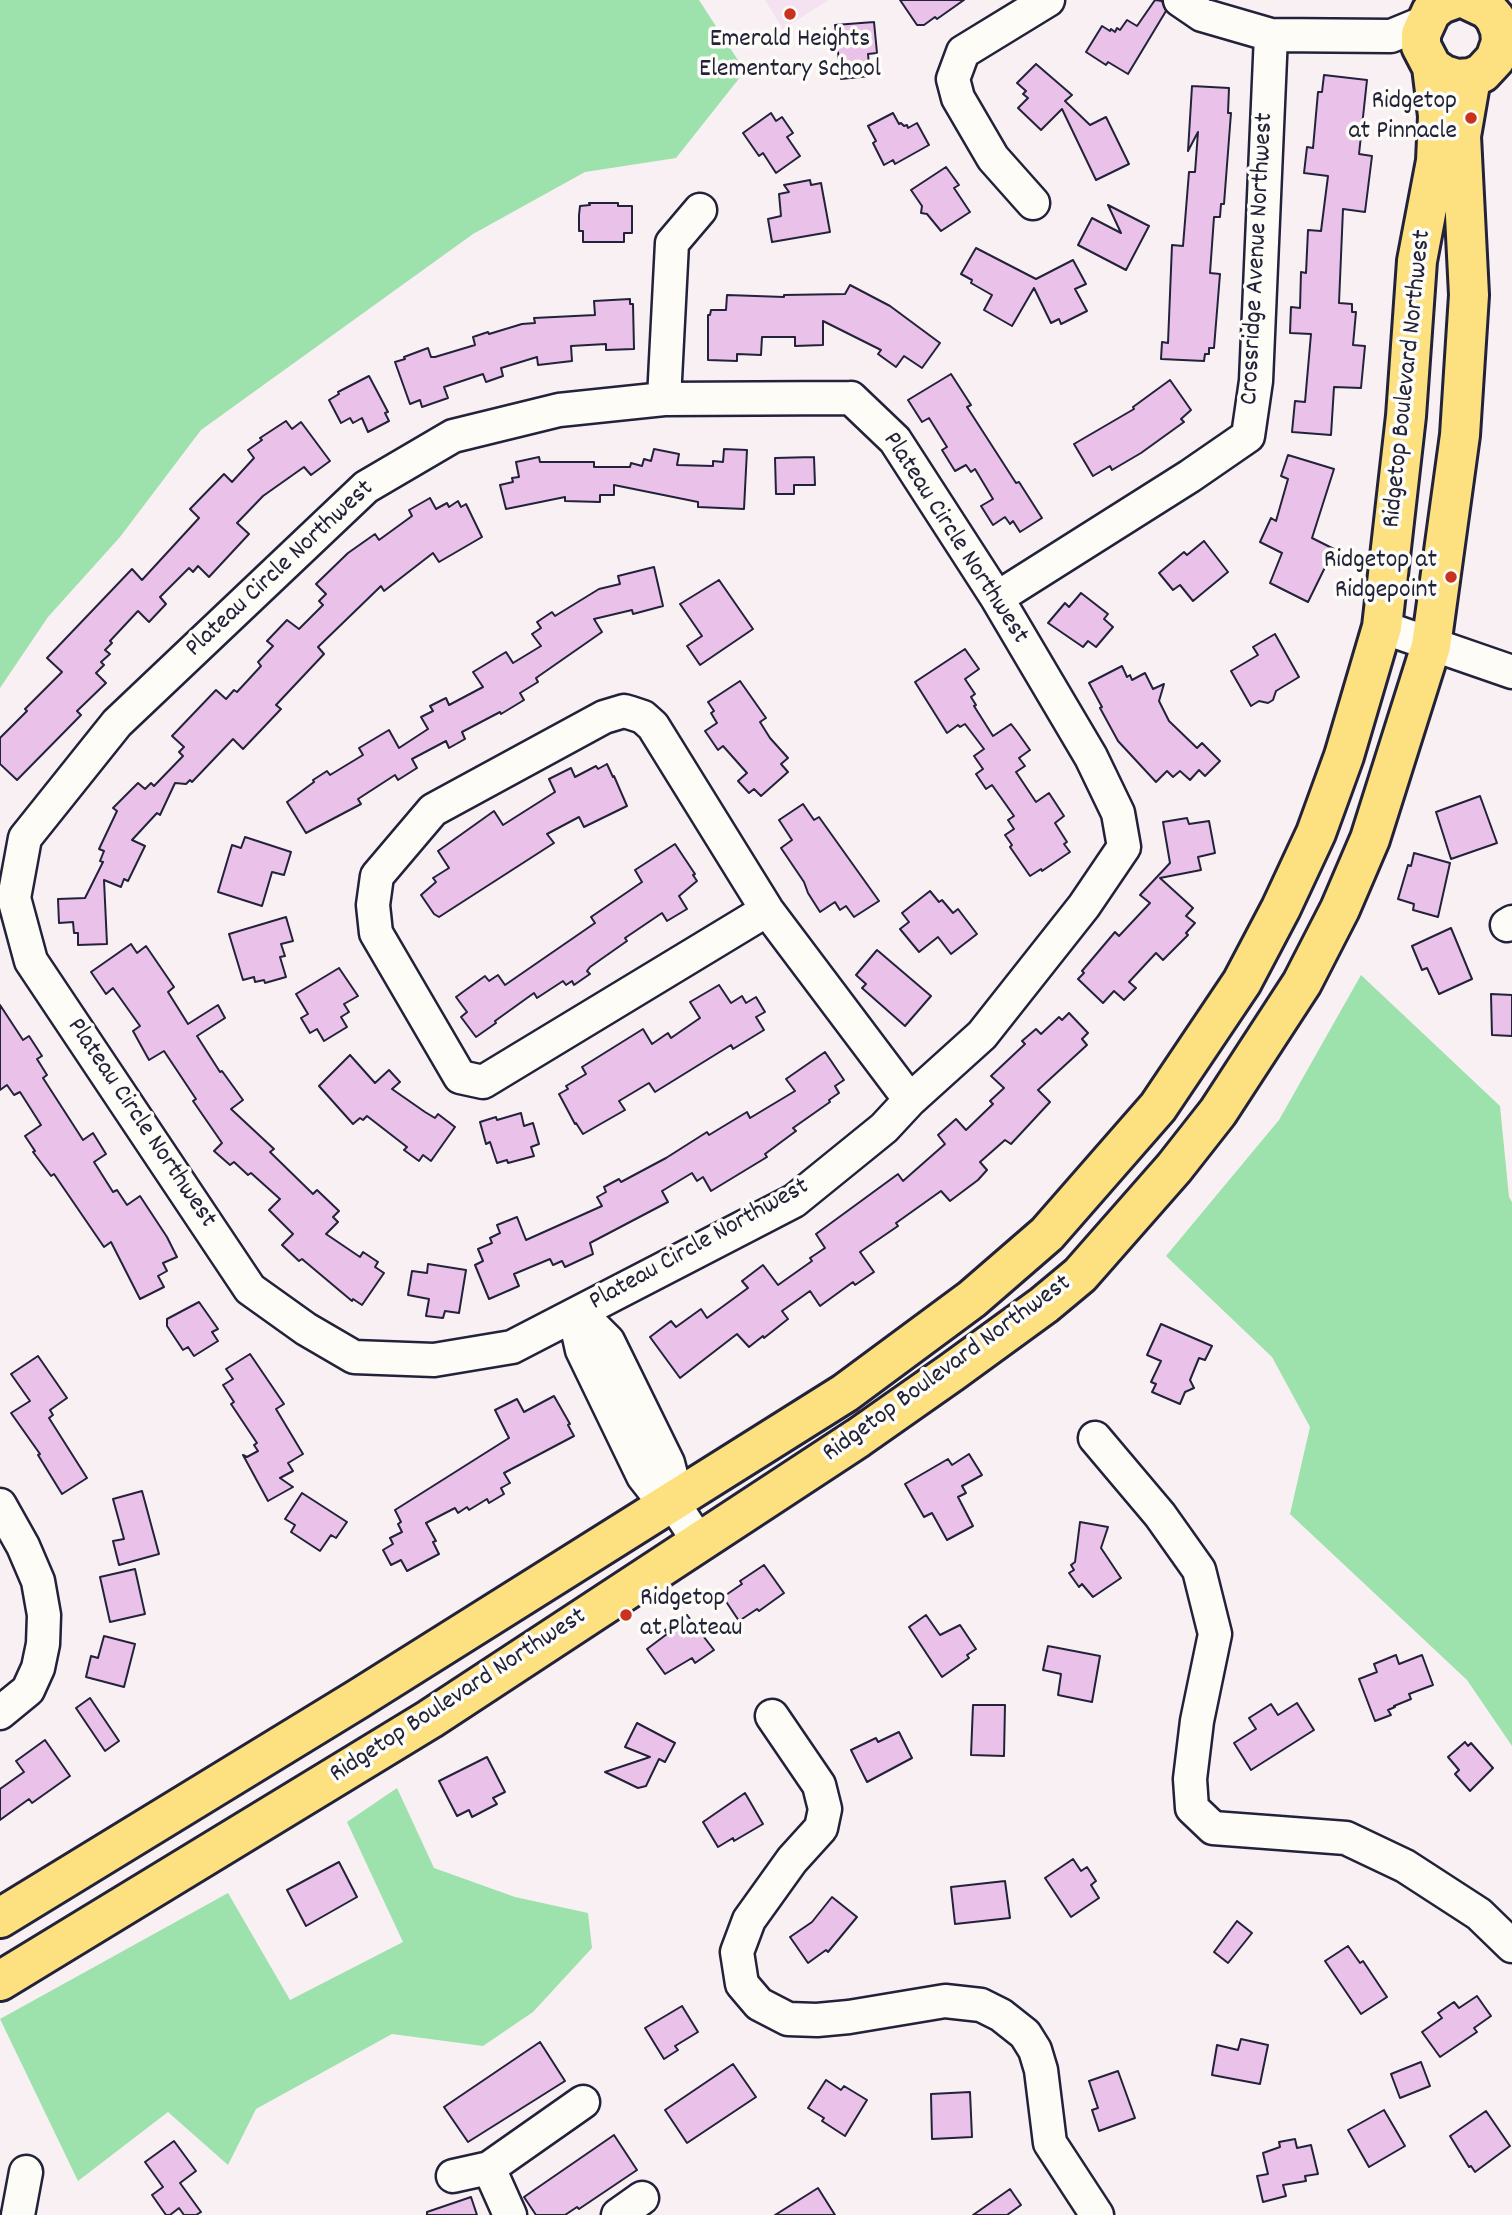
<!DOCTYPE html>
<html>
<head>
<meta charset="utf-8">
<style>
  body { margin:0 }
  canvas { display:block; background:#f9f0f4 }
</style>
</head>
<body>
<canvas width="1512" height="2215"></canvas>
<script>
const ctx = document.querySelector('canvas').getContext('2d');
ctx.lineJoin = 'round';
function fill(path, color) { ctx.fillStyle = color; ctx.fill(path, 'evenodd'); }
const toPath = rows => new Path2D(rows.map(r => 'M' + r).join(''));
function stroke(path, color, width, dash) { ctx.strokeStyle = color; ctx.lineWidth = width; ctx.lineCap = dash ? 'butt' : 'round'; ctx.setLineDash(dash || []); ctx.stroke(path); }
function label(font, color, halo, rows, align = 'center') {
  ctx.font = font + ' Dekko,sans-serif'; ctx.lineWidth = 7; ctx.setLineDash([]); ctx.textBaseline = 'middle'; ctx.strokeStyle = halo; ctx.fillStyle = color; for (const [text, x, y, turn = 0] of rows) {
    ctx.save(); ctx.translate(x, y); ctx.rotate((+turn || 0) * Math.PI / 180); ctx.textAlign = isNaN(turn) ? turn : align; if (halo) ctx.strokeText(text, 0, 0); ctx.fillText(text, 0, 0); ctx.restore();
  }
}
const built = toPath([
  [765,0,829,0,783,29]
]);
const green = toPath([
  [0,0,699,0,745,71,676,158,585,172,473,234,201,430,120,537,48,617,0,688],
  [1361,975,1500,1106,1509,1197,1512,1202,1512,1746,1467,1680,1290,1514,1310,1427,1272,1357,1166,1256,1279,1120],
  [397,1788,434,1868,515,1897,588,1913,592,1948,533,2012,483,2046,392,2034,256,2109,228,2165,168,2112,78,2181,0,2019,228,1893,290,2000,403,1942,347,1822]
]);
const building = toPath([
  [900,0,964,0,937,19,935,17,924,25,917,25,900,0],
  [1155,0,1162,1,1166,11,1128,74,1108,62,1106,65,1086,52,1102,26,1110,31,1111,29,1115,32,1117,28,1120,30,1127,20,1137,26,1155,0],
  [874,22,877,53,868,54,870,76,841,79,835,25,874,22],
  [1036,64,1072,95,1065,101,1090,125,1106,117,1129,164,1096,180,1062,109,1041,130,1018,108,1028,98,1023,94,1026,91,1017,83,1036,64],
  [1324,75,1367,80,1359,154,1372,156,1365,212,1343,209,1339,303,1352,304,1352,312,1356,312,1353,345,1365,346,1361,388,1334,387,1331,435,1292,432,1295,401,1305,402,1311,334,1290,333,1291,307,1300,308,1301,272,1306,273,1308,230,1321,231,1328,176,1304,173,1307,147,1313,148,1318,92,1322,92,1324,75],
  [1192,86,1229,88,1228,113,1231,113,1224,204,1221,204,1220,217,1214,217,1210,273,1220,274,1214,348,1209,348,1209,354,1205,354,1204,361,1161,359,1162,342,1168,343,1172,245,1183,246,1189,172,1195,172,1198,132,1188,151,1192,86],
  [771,113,776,121,782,117,793,133,787,137,800,156,776,173,763,153,759,156,743,133,771,113],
  [893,113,899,124,901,123,904,126,907,125,908,128,917,123,929,145,895,164,893,160,884,165,873,143,876,141,868,126,893,113],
  [946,167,959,185,954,188,970,212,941,231,927,214,921,213,922,206,911,190,946,167],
  [810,180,811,185,821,183,830,232,772,242,768,219,781,216,779,194,789,192,784,185,810,180],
  [589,203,618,203,618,206,632,206,632,233,624,233,624,242,583,242,583,231,579,231,579,215,580,206,590,205,589,203],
  [1108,205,1149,226,1126,270,1078,245,1092,218,1121,233,1108,205],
  [976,248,1036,279,1073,260,1086,284,1075,289,1087,311,1061,324,1059,319,1051,323,1034,288,1012,326,984,310,992,295,971,283,972,280,961,274,976,248],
  [850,285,890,306,940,343,922,368,904,356,896,367,878,354,881,350,823,321,823,345,795,346,795,337,762,337,761,355,737,354,737,361,708,360,708,315,710,315,711,310,726,310,727,295,784,297,784,295,845,294,850,285],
  [630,299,630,304,633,304,634,349,606,350,606,344,571,346,572,361,538,365,537,357,501,368,503,376,486,382,483,374,444,387,448,398,422,407,420,400,410,404,395,362,405,359,404,357,428,348,431,357,435,357,475,345,473,337,488,332,489,334,522,324,535,323,534,318,595,315,594,301,630,299],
  [951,374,971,405,967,407,1016,483,1019,482,1042,518,1020,532,1013,521,1010,524,1005,517,993,525,981,506,993,499,975,469,971,472,966,465,955,471,942,450,947,447,929,418,922,422,908,400,951,374],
  [369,376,388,412,385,413,389,421,368,432,362,418,353,423,350,418,341,423,329,400,339,394,338,392,369,376],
  [1170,380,1191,410,1181,419,1184,422,1141,453,1112,470,1110,466,1093,476,1074,444,1134,409,1133,407,1170,380],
  [286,421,292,429,301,422,330,461,311,475,304,467,263,496,237,523,249,534,209,577,198,566,193,572,189,568,160,597,166,604,149,622,138,611,110,641,112,643,105,650,110,654,101,662,104,665,96,673,106,683,77,711,81,715,17,780,0,764,0,738,27,711,25,709,62,672,47,658,132,569,142,580,199,518,190,509,224,474,232,482,254,458,248,450,262,440,260,438,286,421],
  [654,449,679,454,677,465,713,466,713,461,723,462,724,449,747,450,744,509,698,507,698,502,614,485,614,495,600,495,600,502,565,501,565,497,506,509,500,485,513,482,512,478,519,477,516,462,539,457,540,462,594,462,594,467,630,467,631,463,642,466,644,459,651,461,654,449],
  [1288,455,1334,469,1312,538,1334,549,1308,602,1270,583,1282,553,1260,542,1271,518,1276,521,1288,479,1281,476,1288,455],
  [814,457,815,485,794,485,794,494,776,494,775,458,814,457],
  [430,498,436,509,447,503,449,507,458,501,461,507,466,504,482,537,439,562,433,553,384,591,381,586,318,647,324,654,276,705,281,709,243,749,233,739,192,782,190,780,186,784,175,783,160,815,157,813,132,840,145,846,128,881,124,879,121,887,104,880,107,944,78,945,78,933,74,933,73,922,59,923,58,899,85,898,103,862,100,861,104,851,99,849,117,811,113,808,138,783,145,789,151,783,154,786,183,756,179,752,184,747,172,736,216,690,226,699,234,690,237,692,261,666,258,662,273,646,267,641,287,620,299,629,323,605,319,601,326,594,316,584,348,553,375,534,379,540,412,516,409,510,430,498],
  [1204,541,1228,572,1193,601,1180,585,1173,590,1159,573,1184,552,1187,555,1204,541],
  [654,567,663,606,633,614,632,610,594,619,602,632,536,678,538,682,520,693,524,700,501,714,500,712,462,732,465,739,449,748,446,741,412,759,417,768,398,780,395,775,358,799,361,804,306,833,287,802,314,782,313,780,327,771,330,775,363,755,359,748,389,730,399,748,428,729,421,717,433,711,430,706,446,698,449,705,483,687,473,672,506,652,513,663,541,646,532,634,541,628,537,622,552,612,555,616,599,589,620,584,618,576,654,567],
  [719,580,753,629,700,665,687,646,702,636,680,604,719,580],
  [1081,593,1108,614,1104,619,1113,627,1096,647,1088,641,1083,647,1048,623,1065,603,1069,607,1081,593],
  [1275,634,1299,677,1276,691,1273,700,1268,703,1259,701,1251,706,1231,671,1258,655,1253,647,1275,634],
  [965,649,979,669,965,679,975,694,971,697,976,705,974,706,993,736,1011,724,1018,733,1030,750,1019,758,1025,766,1016,772,1036,802,1049,793,1064,816,1055,823,1067,842,1064,844,1070,852,1042,871,1041,869,1030,876,1010,847,1012,845,1005,835,1014,829,1008,820,1014,816,992,785,986,789,976,774,983,769,974,756,984,749,965,724,960,727,958,725,947,733,915,682,965,649],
  [1122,666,1127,677,1130,675,1132,680,1145,673,1153,689,1164,684,1159,701,1169,721,1197,748,1202,743,1220,761,1205,776,1199,770,1190,780,1180,771,1173,777,1167,771,1156,782,1118,741,1100,708,1102,707,1089,683,1122,666],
  [740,681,766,718,760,722,770,738,788,758,781,764,788,772,761,796,754,789,749,793,738,781,747,773,723,746,718,750,705,731,717,723,711,713,714,711,708,702,740,681],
  [607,764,613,777,614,776,627,806,584,827,579,817,547,834,554,843,439,917,434,914,421,895,436,882,433,878,449,868,438,851,494,811,503,825,555,792,549,779,571,768,575,777,596,766,598,769,607,764],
  [1480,796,1497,843,1451,859,1436,812,1480,796],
  [803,804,814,820,819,817,879,901,854,917,846,906,840,910,835,902,820,912,808,893,804,882,781,848,792,840,779,820,803,804],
  [1187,818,1189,824,1209,821,1215,853,1198,857,1201,870,1160,878,1193,908,1186,916,1195,923,1186,933,1188,935,1163,960,1156,953,1129,982,1136,988,1124,1000,1114,991,1103,1003,1078,979,1084,973,1082,971,1115,932,1119,936,1150,903,1140,895,1170,863,1163,822,1187,818],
  [245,837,291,852,284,875,272,872,262,906,218,892,232,845,241,848,245,837],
  [675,844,695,874,693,875,697,881,679,896,687,909,667,921,662,913,625,938,627,941,590,967,587,971,590,974,574,985,572,981,566,985,563,981,537,998,534,993,495,1021,496,1023,476,1037,461,1017,467,1012,456,997,485,976,489,981,498,975,505,985,595,923,591,917,642,882,635,870,675,844],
  [1414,853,1450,863,1438,917,1413,910,1414,904,1398,899,1408,865,1411,866,1414,853],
  [930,891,939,902,942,900,953,913,958,909,977,934,951,954,938,937,919,952,900,929,909,922,902,913,930,891],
  [286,917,293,941,281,944,285,956,280,957,286,977,265,983,264,980,255,982,254,977,243,980,229,934,286,917],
  [1451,928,1472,979,1439,994,1427,968,1422,970,1412,946,1451,928],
  [131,944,137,953,146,946,174,987,168,992,188,1024,218,1005,225,1018,197,1036,220,1072,222,1071,243,1100,231,1109,274,1149,270,1152,313,1194,317,1190,339,1211,333,1217,338,1222,326,1234,360,1257,363,1252,378,1262,375,1267,384,1273,362,1305,353,1299,352,1301,302,1259,299,1261,282,1245,293,1234,269,1210,280,1199,251,1173,248,1175,234,1162,230,1165,214,1151,222,1143,193,1101,196,1099,164,1051,149,1060,133,1031,140,1026,113,988,106,994,91,972,131,944],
  [877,950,931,996,905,1026,862,988,866,984,856,975,877,950],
  [339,968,358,996,344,1004,349,1012,341,1017,347,1027,324,1041,317,1029,310,1033,301,1018,308,1014,296,994,339,968],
  [719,985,731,1003,742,996,746,1003,756,997,765,1012,756,1017,764,1030,733,1049,731,1045,655,1092,649,1083,619,1101,625,1110,583,1134,576,1123,575,1124,559,1094,568,1089,566,1086,586,1074,582,1067,643,1029,652,1044,668,1033,671,1038,700,1018,690,1002,719,985],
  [1491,994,1512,995,1512,1036,1492,1035,1491,994],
  [0,1005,23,1040,29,1036,42,1056,37,1059,47,1075,43,1078,83,1140,93,1133,106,1154,94,1162,113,1192,117,1190,127,1205,140,1196,167,1237,177,1257,163,1263,167,1271,158,1276,164,1287,140,1299,111,1242,104,1247,54,1174,51,1176,33,1152,35,1151,25,1136,41,1125,20,1092,14,1095,7,1085,0,1090,0,1005],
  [1069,1013,1088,1033,1082,1039,1087,1045,1038,1090,1050,1102,1011,1144,1005,1140,980,1162,987,1170,978,1180,950,1201,941,1191,896,1223,898,1226,860,1252,874,1272,855,1285,853,1282,820,1306,810,1291,782,1311,788,1319,764,1338,763,1336,749,1347,737,1334,680,1378,650,1337,671,1321,676,1327,701,1309,707,1318,748,1288,742,1281,763,1265,778,1285,812,1261,810,1258,825,1248,816,1234,898,1174,903,1181,945,1144,938,1135,956,1119,966,1130,993,1104,990,1101,1004,1088,991,1076,1025,1044,1022,1041,1036,1029,1041,1034,1059,1017,1062,1020,1069,1013],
  [825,1052,844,1080,835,1086,839,1093,829,1100,830,1102,793,1128,796,1131,765,1154,767,1157,711,1191,703,1177,697,1181,692,1173,662,1191,668,1202,590,1243,593,1254,565,1267,562,1261,553,1265,550,1259,514,1274,519,1286,489,1299,475,1265,483,1261,478,1249,492,1243,490,1238,500,1233,497,1225,517,1217,526,1240,602,1206,597,1197,606,1192,604,1187,619,1179,621,1182,666,1158,707,1132,709,1135,747,1112,750,1118,795,1091,786,1079,825,1052],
  [350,1055,375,1083,389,1070,400,1082,392,1089,425,1112,435,1118,438,1114,455,1127,431,1161,423,1155,419,1161,404,1150,407,1147,367,1116,363,1120,360,1118,353,1124,319,1086,350,1055],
  [521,1113,524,1126,533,1123,539,1144,531,1147,534,1156,508,1163,507,1160,497,1163,490,1142,486,1144,480,1122,496,1117,497,1120,521,1113],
  [428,1264,466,1270,459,1313,445,1311,443,1318,426,1316,429,1299,408,1295,412,1271,427,1273,428,1264],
  [199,1302,218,1329,212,1332,218,1341,194,1356,188,1347,183,1350,167,1326,167,1319,199,1302],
  [1161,1324,1212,1346,1205,1360,1199,1358,1190,1380,1194,1388,1185,1392,1180,1404,1152,1392,1156,1384,1151,1382,1161,1361,1147,1355,1161,1324],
  [250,1354,284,1404,276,1409,303,1454,288,1463,293,1471,280,1478,293,1487,268,1501,243,1455,247,1457,258,1451,254,1445,257,1443,231,1404,234,1402,223,1385,233,1379,226,1369,250,1354],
  [38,1356,67,1398,50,1410,53,1415,49,1418,87,1478,62,1494,38,1455,40,1454,11,1413,30,1401,11,1374,38,1356],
  [554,1396,570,1424,568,1425,574,1436,504,1473,510,1483,501,1488,504,1494,489,1503,487,1499,469,1510,467,1507,458,1513,455,1508,426,1523,436,1541,433,1542,439,1554,407,1571,401,1560,391,1565,383,1550,393,1544,390,1538,402,1532,398,1524,401,1522,395,1510,509,1438,495,1410,517,1399,524,1412,554,1396],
  [969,1454,982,1475,962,1486,966,1493,958,1497,973,1526,947,1540,932,1513,924,1517,905,1484,948,1459,952,1465,969,1454],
  [142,1491,159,1554,119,1565,113,1541,124,1539,113,1499,142,1491],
  [302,1493,347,1522,336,1538,331,1535,320,1551,291,1532,295,1525,285,1519,302,1493],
  [1080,1522,1108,1527,1101,1548,1121,1578,1093,1597,1082,1584,1079,1587,1069,1573,1074,1570,1071,1565,1075,1562,1080,1522],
  [764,1565,784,1593,759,1611,757,1609,739,1621,723,1597,742,1584,740,1581,764,1565],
  [135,1569,145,1614,110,1622,100,1577,135,1569],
  [687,1615,714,1650,695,1663,692,1658,665,1674,647,1649,667,1634,665,1630,687,1615],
  [926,1615,940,1635,960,1625,976,1649,967,1655,969,1658,942,1677,909,1627,926,1615],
  [104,1636,135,1644,124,1687,86,1677,91,1656,98,1658,104,1636],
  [1048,1646,1100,1656,1092,1702,1058,1695,1061,1674,1043,1670,1048,1646],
  [1396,1655,1399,1664,1422,1655,1433,1685,1409,1694,1411,1699,1394,1706,1395,1707,1388,1710,1391,1715,1375,1721,1359,1679,1377,1672,1374,1664,1396,1655],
  [90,1698,119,1741,105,1751,76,1708,90,1698],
  [1297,1703,1314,1730,1251,1770,1234,1743,1256,1729,1249,1718,1271,1704,1278,1715,1297,1703],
  [973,1705,1005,1705,1004,1756,971,1755,973,1705],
  [637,1723,675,1743,665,1762,659,1759,646,1786,638,1788,605,1772,650,1757,625,1747,637,1723],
  [899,1732,912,1758,867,1782,851,1750,876,1738,878,1742,899,1732],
  [45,1740,70,1776,32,1803,29,1799,0,1820,0,1789,24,1772,16,1761,45,1740],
  [1465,1742,1468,1746,1471,1743,1493,1768,1470,1791,1455,1774,1459,1770,1448,1757,1465,1742],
  [487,1757,505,1792,493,1798,497,1804,472,1817,469,1810,457,1816,439,1781,487,1757],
  [745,1793,763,1824,734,1841,733,1838,718,1847,703,1822,745,1793],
  [1073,1859,1081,1871,1087,1867,1096,1881,1091,1885,1099,1898,1071,1917,1045,1878,1073,1859],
  [339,1862,357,1897,306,1926,287,1890,339,1862],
  [1005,1881,1010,1918,955,1924,951,1887,1005,1881],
  [832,1897,857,1917,828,1952,826,1950,808,1963,790,1937,812,1922,832,1897],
  [1237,1921,1252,1933,1228,1963,1214,1952,1237,1921],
  [1348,1946,1360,1963,1363,1961,1387,1997,1361,2014,1325,1961,1348,1946],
  [1477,1996,1491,2016,1474,2028,1477,2032,1440,2057,1422,2032,1442,2018,1438,2013,1454,2002,1459,2008,1477,1996],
  [682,2006,698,2032,675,2046,678,2050,664,2059,645,2028,682,2006],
  [1241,2039,1268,2045,1260,2084,1212,2075,1217,2045,1238,2050,1241,2039],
  [540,2042,565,2081,468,2142,444,2107,540,2042],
  [1421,2062,1430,2086,1400,2098,1391,2074,1421,2062],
  [733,2064,756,2097,687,2143,665,2110,733,2064],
  [1118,2071,1135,2118,1099,2131,1092,2110,1098,2108,1089,2081,1118,2071],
  [826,2080,841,2090,844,2086,867,2100,845,2136,822,2121,824,2118,808,2108,826,2080],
  [970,2092,972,2137,932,2139,931,2094,970,2092],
  [1384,2110,1405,2146,1369,2167,1348,2130,1384,2110],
  [1486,2111,1510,2146,1475,2172,1471,2166,1469,2167,1450,2136,1486,2111],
  [614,2135,637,2170,579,2209,577,2207,565,2215,536,2215,524,2197,614,2135],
  [1295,2139,1297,2148,1311,2145,1318,2174,1305,2176,1306,2181,1283,2185,1286,2196,1263,2202,1257,2176,1268,2174,1263,2153,1280,2147,1279,2142,1295,2139],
  [174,2141,196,2171,180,2183,201,2212,196,2215,184,2215,179,2208,170,2215,166,2215,152,2195,163,2187,145,2162,174,2141],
  [818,2188,835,2215,775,2215,818,2188],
  [1010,2189,1021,2205,1007,2215,973,2215,1010,2189],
  [471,2197,477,2215,427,2215,427,2212,471,2197]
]);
const minor = toPath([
  [1180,0,1202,15,1271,35,1391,36,1425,22],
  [1033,203,993,158,958,98,953,79,963,52,1048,0],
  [851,398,895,440,997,598,1091,757,1118,813,1124,847,1084,906,982,1035,910,1100,884,1128,794,1201,512,1347,434,1360,354,1357,306,1329,250,1289,31,961,14,898,25,838,117,723,366,487,453,436,559,410,664,399,851,398],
  [664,399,672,243,700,210],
  [997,598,1190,476,1248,436,1256,381,1271,35],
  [1382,627,1512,672],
  [767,910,483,1082,460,1077,376,933,373,905,377,876,433,810,604,717,624,711,631,713,643,717,653,726,767,910,910,1100],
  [1507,925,1512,922],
  [580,1313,578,1332,582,1350,643,1476,654,1490,672,1501,699,1542],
  [580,1313,608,1341,668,1463,673,1482,672,1501],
  [1095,1438,1160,1515,1199,1570,1215,1634,1197,1721,1190,1779,1192,1808,1213,1828,1346,1838,1405,1866,1479,1914,1512,1946],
  [0,1505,23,1546,38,1581,44,1615,43,1644,38,1668,28,1690,0,1713],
  [772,1716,819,1785,825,1809,821,1828,792,1860,749,1920,737,1952,742,1984,759,2004,788,2019,817,2020,849,2017,945,2001,981,2005,1001,2015,1025,2034,1035,2050,1041,2070,1050,2143,1097,2215],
  [489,2168,510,2215],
  [453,2176,489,2168,583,2102],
  [18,2215,26,2172],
  [618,2215,642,2198]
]);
const major = toPath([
  [1452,0,1441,4,1431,12,1421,34,1421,46,1432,67,1444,75,1457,79,1471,78,1482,73,1495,59,1501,42,1500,30,1495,18,1487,9,1468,0],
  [0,1918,358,1699,845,1393,972,1299,1047,1234,1158,1107,1242,982,1281,908,1316,833,1344,756,1382,627,1406,416,1417,261,1436,161,1438,116,1432,67],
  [0,1981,430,1719,858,1438,952,1372,1044,1305,1080,1275,1174,1168,1218,1112,1302,983,1340,909,1370,839,1431,646,1460,435,1469,295,1461,136,1471,78]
]);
const markers = [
  [790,14,7,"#c8321e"],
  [1471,118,7,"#c8321e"],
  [1451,577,7,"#c8321e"],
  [626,1615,7,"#c8321e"]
];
const poiNames = [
  ["Emerald Heights",790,41,"center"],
  ["Elementary School",790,71,"center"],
  ["Ridgetop",1457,103],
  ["at Pinnacle",1457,133],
  ["Ridgetop at",1437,562],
  ["Ridgepoint",1437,592],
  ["Ridgetop",640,1600,"left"],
  ["at Plateau",640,1630,"left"]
];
const streetNames = [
  ["Crossridge Avenue Northwest",1259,259,-87],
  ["Ridgetop Boulevard Northwest",1409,379,-84],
  ["Plateau Circle Northwest",954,539,57],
  ["Plateau Circle Northwest",281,570,-43],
  ["Plateau Circle Northwest",140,1124,56],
  ["Plateau Circle Northwest",700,1246,-29],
  ["Ridgetop Boulevard Northwest",948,1370,-36],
  ["Ridgetop Boulevard Northwest",459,1697,-33]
];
fill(built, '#f4e2f0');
fill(green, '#9de1ac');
fill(building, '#eac1e8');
stroke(building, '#22223b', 2);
stroke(minor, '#22223b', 37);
stroke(major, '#22223b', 44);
stroke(minor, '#fdfcf7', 32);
stroke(major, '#fde080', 38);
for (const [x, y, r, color] of markers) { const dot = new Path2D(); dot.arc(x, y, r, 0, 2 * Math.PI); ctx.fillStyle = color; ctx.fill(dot); stroke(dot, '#fdfcf7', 2.5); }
label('26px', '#22223b', '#fdfcf7', poiNames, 'right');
label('26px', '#22223b', '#fdfcf7', streetNames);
</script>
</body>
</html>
